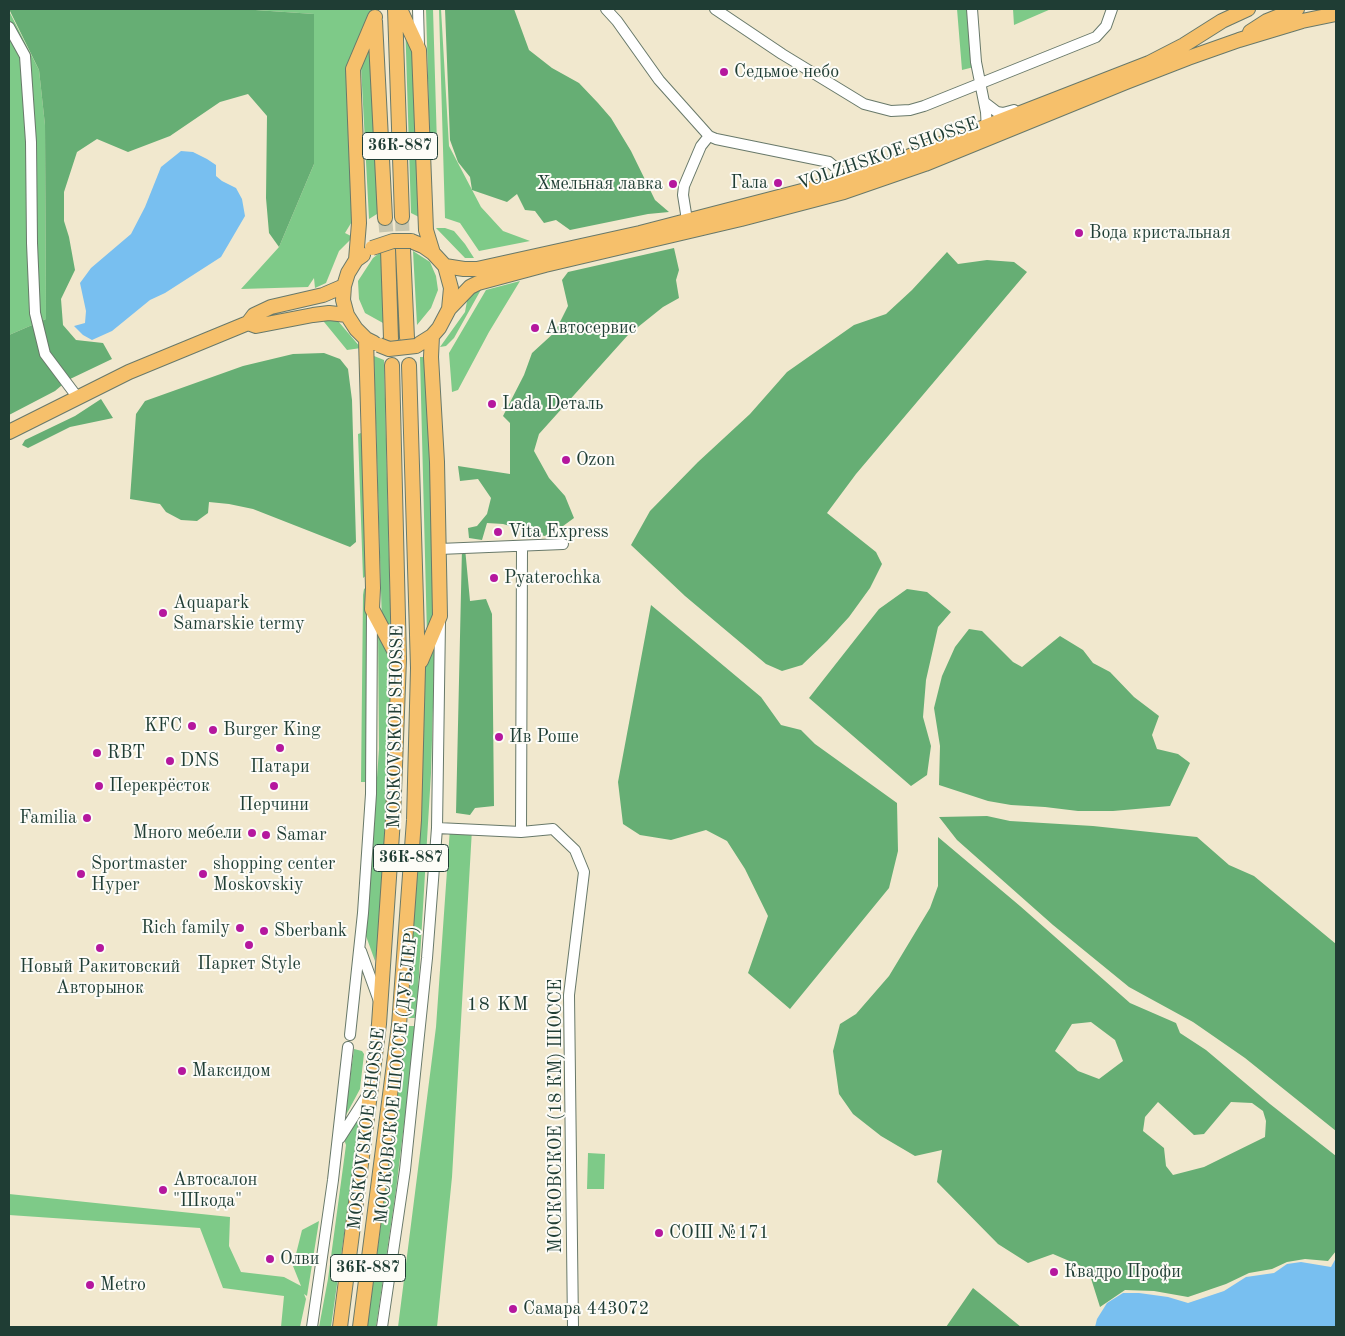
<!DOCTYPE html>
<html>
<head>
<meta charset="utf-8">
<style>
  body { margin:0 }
  #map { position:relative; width:1345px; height:1336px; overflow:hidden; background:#f1e8ce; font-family:"Old Standard TT",serif }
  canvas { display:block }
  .frame { position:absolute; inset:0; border:10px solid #1f3d34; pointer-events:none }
</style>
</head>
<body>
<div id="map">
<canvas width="1345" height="1336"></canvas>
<div class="frame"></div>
</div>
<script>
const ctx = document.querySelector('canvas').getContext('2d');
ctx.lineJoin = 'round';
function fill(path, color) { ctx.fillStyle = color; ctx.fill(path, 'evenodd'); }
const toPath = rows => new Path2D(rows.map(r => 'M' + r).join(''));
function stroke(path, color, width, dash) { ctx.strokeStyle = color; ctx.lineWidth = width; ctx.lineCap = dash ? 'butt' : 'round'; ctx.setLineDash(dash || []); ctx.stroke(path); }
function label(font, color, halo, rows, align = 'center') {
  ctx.font = font + ' "Old Standard TT",serif'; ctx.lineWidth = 4; ctx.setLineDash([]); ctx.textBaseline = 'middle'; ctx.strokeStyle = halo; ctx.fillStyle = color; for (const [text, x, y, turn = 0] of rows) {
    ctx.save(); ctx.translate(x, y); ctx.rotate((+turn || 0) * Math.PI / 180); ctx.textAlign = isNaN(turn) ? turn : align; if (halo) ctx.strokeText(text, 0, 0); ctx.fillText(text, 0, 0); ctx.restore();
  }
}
const green = toPath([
  [241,9,375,9,375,17,353,69,359,210,345,233,353,237,339,251,326,283,315,288,314,278,308,287,241,289,279,247,314,164,314,14],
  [426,9,433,9,437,145,430,147],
  [439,9,441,9,449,146,481,207,503,231,530,241,479,251,460,223,445,218],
  [957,9,969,9,974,67,962,70],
  [1013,9,1051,9,1014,25],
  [9,11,39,70,45,125,46,319,9,335],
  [405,19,416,42,419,217,411,213],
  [370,41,377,201,377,214,369,219,361,66],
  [436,228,445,228,454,231,465,244,474,258,465,258],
  [382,251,383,323,365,313,359,299,358,281,373,258],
  [413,251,430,262,436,276,438,290,431,308,417,325],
  [520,281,489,332,458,390,452,392,449,353,486,290],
  [475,284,483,286,454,338,446,346,440,347,465,312,467,301],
  [332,314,361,348,347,350,320,317],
  [374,356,384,360,391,640,382,624],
  [420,357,428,357,434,615,427,636],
  [364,432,367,575,363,578,358,434],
  [367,587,366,782,361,782,363,595,364,589],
  [378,625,391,657,389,753,379,937,375,961,366,936,379,749],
  [438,628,434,674,431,773,418,991,416,1018,408,1018,425,661],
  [450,828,472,829,452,1177,437,1327,398,1327,436,1027],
  [405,1026,416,1026,396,1190,376,1327,367,1327,394,1128],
  [354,1049,362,1051,364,1054,360,1089,345,1117],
  [361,1114,331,1327,319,1327,328,1279,346,1145,344,1139],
  [588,1153,605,1154,604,1189,587,1189],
  [9,1194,230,1217,229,1246,241,1272,284,1277,301,1286,293,1266,302,1230,319,1221,307,1296,304,1294,306,1299,300,1327,281,1327,284,1296,223,1288,200,1228,9,1215]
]);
const forest = toPath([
  [9,9,241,9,314,14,314,164,279,247,269,233,266,198,267,116,248,94,220,102,170,136,128,152,97,139,77,152,64,192,64,221,69,237,75,270,61,299,63,325,76,340,103,343,112,359,68,380,55,391,9,415,9,335,46,319,45,125,39,70],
  [445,9,514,9,529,50,552,68,579,83,598,103,611,118,631,151,655,200,669,212,648,214,570,230,556,220,544,223,535,211,525,210,517,194,507,202,472,190,470,177,458,162,450,140],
  [674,248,679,270,676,280,679,298,663,307,628,335,539,434,534,451,549,478,565,496,574,518,548,537,503,524,487,523,482,540,469,538,468,528,477,526,487,514,491,498,478,479,460,481,458,466,510,474,510,423,503,416,524,375,532,353,555,332,568,306,562,280,568,272],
  [947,252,958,264,987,260,1014,262,1027,272,856,474,827,513,876,552,882,564,870,588,849,617,827,641,802,665,782,671,766,664,685,596,631,545,650,511,698,462,750,414,787,372,854,325,886,314,912,290],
  [324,353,340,359,348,369,352,400,356,542,350,547,253,509,229,504,209,502,208,513,197,521,181,520,166,512,160,504,130,499,136,414,145,401,243,366,293,354],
  [101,399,113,418,70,427,28,448,22,445,25,440,75,416],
  [462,548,465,548,470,601,486,599,492,614,494,806,475,808,470,815,456,813],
  [907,589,927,592,951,612,938,627,926,680,923,717,931,746,927,775,911,786,809,698,879,609],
  [651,605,761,697,781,725,801,730,815,744,897,803,898,851,889,888,790,1009,748,973,768,916,745,869,727,841,706,830,671,840,640,835,623,824,618,782],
  [969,629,982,631,1013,662,1022,667,1060,636,1083,650,1093,663,1110,672,1134,697,1159,716,1152,735,1157,749,1178,754,1190,763,1170,806,1113,811,1078,811,1045,807,1011,805,988,801,939,785,940,746,934,708,942,676,955,647],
  [987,816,1010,821,1093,826,1197,837,1229,865,1254,876,1336,944,1336,1131,1245,1058,1193,1022,1129,987,1053,925,957,840,939,817],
  [938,837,1020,906,1130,1003,1176,1023,1180,1033,1206,1050,1270,1104,1336,1156,1336,1251,1328,1261,1305,1259,1287,1262,1272,1269,1249,1273,1226,1284,1188,1297,1154,1291,1125,1290,1100,1307,1088,1269,1053,1254,1028,1263,998,1244,937,1182,942,1150,915,1156,881,1136,853,1114,839,1094,833,1051,840,1024,856,1014,889,976,930,908,938,886],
  [1091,1022,1115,1040,1123,1061,1099,1079,1078,1071,1055,1051,1072,1024],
  [1158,1102,1194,1135,1204,1134,1231,1102,1252,1103,1263,1111,1266,1121,1265,1137,1204,1167,1173,1175,1166,1166,1164,1148,1143,1131,1145,1117],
  [973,1288,1021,1327,946,1327]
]);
const water = toPath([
  [181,151,193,152,207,159,216,165,216,176,222,181,236,188,242,199,245,216,221,257,165,293,150,300,112,331,92,340,83,335,74,326,85,323,86,311,80,283,91,268,131,234,145,207,161,167],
  [1336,1258,1336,1327,1095,1327,1097,1319,1107,1303,1123,1293,1139,1293,1168,1297,1188,1303,1224,1291,1246,1277,1274,1273,1287,1264,1301,1262,1331,1267]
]);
const majorTunnel = toPath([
  [402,217,403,249],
  [385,218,388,250]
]);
const minor = toPath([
  [418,9,419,46],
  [606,9,617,21,659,80,709,136,716,139,829,162,841,172,844,181],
  [715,9,782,54,864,104,891,111,910,110,924,106,1096,37,1106,26,1112,9],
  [972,9,976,62,986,112,987,131],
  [9,27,25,56,31,142,32,243,35,313,45,354,78,398],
  [984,102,997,112,1003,113,1014,110],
  [687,220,683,195,684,186,701,146,709,136],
  [439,549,563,544],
  [437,828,521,832,553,829,575,850,584,872,569,995,573,1327],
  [521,832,522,546],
  [361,951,379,1001],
  [350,1035,363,913,371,794,372,610],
  [340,1138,368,1094],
  [312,1327,333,1180,348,1047],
  [382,1327,405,1170,427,958,437,828,440,621]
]);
const major = toPath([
  [395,9,402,217],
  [400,9,419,50,426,230,433,253],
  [375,21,385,218],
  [1250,32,1267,21,1297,9],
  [411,241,423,246,433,253,445,266,451,288,449,309,439,328,432,336,416,346],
  [403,249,407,338],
  [388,250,391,339],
  [363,255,356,260,348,273,344,286,343,300,347,315,356,329,366,339,374,343],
  [356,260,359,223,353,69,375,17],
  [445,266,464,269,477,269,640,233,856,177,1149,63,1184,45,1222,21,1248,9],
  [449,309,470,287,478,283,545,265,741,219,844,192,925,164,1126,82,1188,58,1239,40,1302,21,1336,14],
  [248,323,256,326,313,315,329,313,347,315],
  [366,339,373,588,372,609,397,656],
  [9,432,129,372,248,323,254,315,271,307,323,295,344,286],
  [421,661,440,616,437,462,431,357,432,336],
  [340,1327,379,1024,393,819,399,659,392,365],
  [360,1327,399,1025,414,820,418,668,409,365]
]);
const majorBridge = toPath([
  [372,248,393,241,411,241],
  [379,345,389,349,416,346]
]);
const markers = [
  [724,72,5,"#b5179e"],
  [778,183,5,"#b5179e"],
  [673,184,5,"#b5179e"],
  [1079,233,5,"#b5179e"],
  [535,328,5,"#b5179e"],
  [492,404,5,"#b5179e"],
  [566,460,5,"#b5179e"],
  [498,532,5,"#b5179e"],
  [494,578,5,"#b5179e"],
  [163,613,5,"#b5179e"],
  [192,726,5,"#b5179e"],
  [213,730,5,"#b5179e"],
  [499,737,5,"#b5179e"],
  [280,748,5,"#b5179e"],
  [97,753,5,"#b5179e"],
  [170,761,5,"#b5179e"],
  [99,786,5,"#b5179e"],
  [274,786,5,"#b5179e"],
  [87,818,5,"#b5179e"],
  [252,833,5,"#b5179e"],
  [266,835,5,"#b5179e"],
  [81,874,5,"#b5179e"],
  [203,874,5,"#b5179e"],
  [240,928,5,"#b5179e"],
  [264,931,5,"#b5179e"],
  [249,945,5,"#b5179e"],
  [100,948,5,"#b5179e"],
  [182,1071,5,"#b5179e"],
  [163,1190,5,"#b5179e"],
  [659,1233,5,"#b5179e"],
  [270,1259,5,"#b5179e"],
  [1054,1272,5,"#b5179e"],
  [90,1285,5,"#b5179e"],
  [513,1309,5,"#b5179e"]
];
const shields = [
  [400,146,75],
  [411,858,75],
  [368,1268,75]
];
const shieldNames = [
  ["36К-887",400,146],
  ["36К-887",411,858],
  ["36К-887",368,1268]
];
const poiNames = [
  ["Седьмое небо",734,72],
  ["Гала",768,183,"right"],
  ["Хмельная лавка",663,184,"right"],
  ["Вода кристальная",1089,233],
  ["Автосервис",545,328],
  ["Lada Dеталь",502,404],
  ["Ozon",576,460],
  ["Vita Express",508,532],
  ["Pyaterochka",504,578],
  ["Aquapark",173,603],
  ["Samarskie termy",173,624],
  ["KFC",182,726,"right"],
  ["Burger King",223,730],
  ["Ив Роше",509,737],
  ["RBT",107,753],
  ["DNS",180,761],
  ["Патари",280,767,"center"],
  ["Перекрёсток",109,786],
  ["Перчини",274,805,"center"],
  ["Familia",77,818,"right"],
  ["Много мебели",242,833,"right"],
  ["Samar",276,835],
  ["Sportmaster",91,864],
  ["Hyper",91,885],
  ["shopping center",213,864],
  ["Moskovskiy",213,885],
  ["Rich family",230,928,"right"],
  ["Sberbank",274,931],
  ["Паркет Style",249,964,"center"],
  ["Новый Ракитовский",100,967,"center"],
  ["Авторынок",100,988,"center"],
  ["Максидом",192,1071],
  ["Автосалон",173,1180],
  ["\"Шкода\"",173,1201],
  ["СОШ №171",669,1233],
  ["Олви",280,1259],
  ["Квадро Профи",1064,1272],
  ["Metro",100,1285],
  ["Самара 443072",523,1309]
];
const streetNames = [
  ["VOLZHSKOE SHOSSE",888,154,-19],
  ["MOSKOVSKOE SHOSSE",396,727,-89],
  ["МОСКОВСКОЕ ШОССЕ (ДУБЛЕР)",397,1075,-84],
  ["МОСКОВСКОЕ (18 КМ) ШОССЕ",556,1116,-90],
  ["MOSKOVSKOE SHOSSE",367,1129,-83]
];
const neighbourhoodNames = [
  ["18 KM",498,1005]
];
fill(green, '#7eca88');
fill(forest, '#66ae74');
fill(water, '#78bff0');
stroke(majorTunnel, '#c7c6af', 14, [14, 7]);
stroke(minor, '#68796a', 12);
stroke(major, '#68796a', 16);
stroke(minor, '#fff', 10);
stroke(major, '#f6c06b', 14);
stroke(majorBridge, '#68796a', 16, []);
stroke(majorBridge, '#f6c06b', 14);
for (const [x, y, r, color] of markers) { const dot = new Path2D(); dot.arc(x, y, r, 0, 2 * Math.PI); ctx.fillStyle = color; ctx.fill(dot); stroke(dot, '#fdfcf7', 2); }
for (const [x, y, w] of shields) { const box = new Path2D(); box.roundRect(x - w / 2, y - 13.5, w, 27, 4); ctx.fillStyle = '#fdfcf7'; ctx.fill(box); stroke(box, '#1f3d34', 1); }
label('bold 16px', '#1f3d34', null, shieldNames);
label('18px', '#1f3d34', '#fdfcf7', poiNames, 'left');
label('18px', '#1f3d34', '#fdfcf7', streetNames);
ctx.letterSpacing = '1px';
label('19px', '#1f3d34', '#fdfcf7', neighbourhoodNames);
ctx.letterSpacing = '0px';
</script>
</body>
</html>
